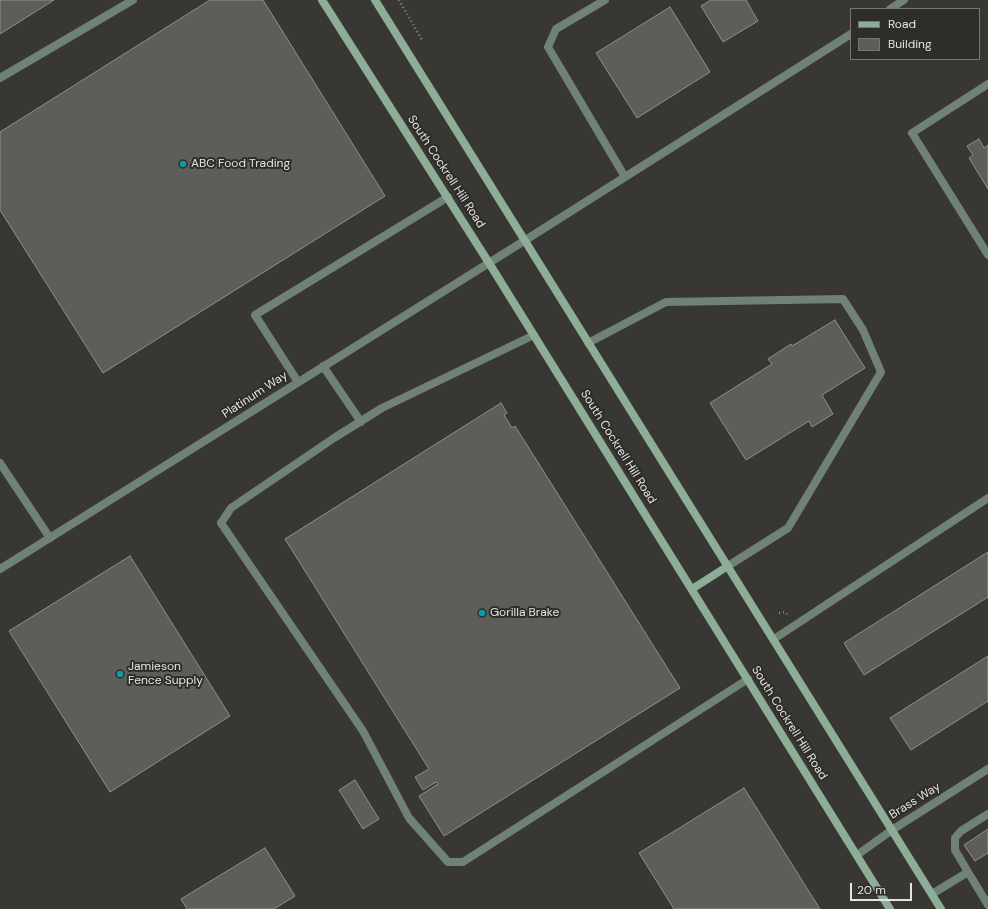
<!DOCTYPE html>
<html>
<head>
<meta charset="utf-8">
<style>
  body { margin:0 }
  #map { position:relative; width:988px; height:909px; overflow:hidden; background:#383733; font-family:"DM Sans",sans-serif }
  canvas { display:block }
  .legend { position:absolute; left:850px; top:8px; width:130px; height:52px; box-sizing:border-box; background:#2e2d29; border:1px solid #777673; margin:0; padding:5px 7px; list-style:none; font-size:12px; color:#e5e4e2 }
  .legend li { display:flex; align-items:center; gap:8px; height:20px }
  .legend b { width:20px; border:1px solid #777673 }
  .scale { position:absolute; left:850px; top:883px; width:62px; height:18px; box-sizing:border-box; border:2px solid #e5e4e2; border-top:0; padding-left:5px; font-size:12px; line-height:14px; white-space:nowrap; color:#e5e4e2; -webkit-text-stroke:3px #2e2d29; paint-order:stroke }
</style>
</head>
<body>
<div id="map">
<canvas width="988" height="909"></canvas>
<ul class="legend">
<li><b style="height:5px;background:#8ead97"></b>Road</li>
<li><b style="height:11px;background:#5f5d5a"></b>Building</li>
</ul>
<div class="scale">20 m</div>
</div>
<script>
const ctx = document.querySelector('canvas').getContext('2d');
ctx.lineJoin = 'round';
function fill(path, color) { ctx.fillStyle = color; ctx.fill(path, 'evenodd'); }
const toPath = rows => new Path2D(rows.map(r => 'M' + r).join(''));
function stroke(path, color, width, dash) { ctx.strokeStyle = color; ctx.lineWidth = width; ctx.lineCap = dash ? 'butt' : 'round'; ctx.setLineDash(dash || []); ctx.stroke(path); }
function label(font, color, halo, rows, align = 'center') {
  ctx.font = font + ' "DM Sans",sans-serif'; ctx.lineWidth = 4; ctx.setLineDash([]); ctx.textBaseline = 'middle'; ctx.strokeStyle = halo; ctx.fillStyle = color; for (const [text, x, y, turn = 0] of rows) {
    ctx.save(); ctx.translate(x, y); ctx.rotate((+turn || 0) * Math.PI / 180); ctx.textAlign = isNaN(turn) ? turn : align; if (halo) ctx.strokeText(text, 0, 0); ctx.fillText(text, 0, 0); ctx.restore();
  }
}
const building = toPath([
  [0,0,54,0,0,34,0,0],
  [210,0,263,0,385,196,103,373,0,210,0,132,210,0],
  [711,0,746,0,758,21,723,42,701,6,711,0],
  [670,7,710,72,637,118,596,53,670,7],
  [979,139,984,148,988,145,988,189,969,158,973,155,967,146,979,139],
  [835,320,865,368,822,395,833,414,812,427,809,421,746,460,710,403,772,364,768,359,791,344,792,346,835,320],
  [501,403,507,413,504,415,512,428,515,426,680,688,444,836,419,796,438,784,436,782,423,790,415,777,429,769,285,539,501,403],
  [988,552,988,597,864,675,844,643,988,552],
  [130,556,230,716,110,792,9,631,130,556],
  [988,656,988,701,911,750,890,718,988,656],
  [355,780,379,819,363,829,339,790,355,780],
  [744,788,820,909,674,909,639,853,744,788],
  [988,829,988,853,975,861,964,845,988,829],
  [265,848,295,896,274,909,187,909,181,899,265,848]
]);
const path = toPath([
  [399,0,422,40],
  [779,613,785,612,787,614]
]);
const service = toPath([
  [890,9,904,0],
  [0,78,133,0],
  [988,84,912,133,988,255],
  [625,177,851,34],
  [524,241,625,177,548,47,556,29,605,0],
  [534,335,382,408,334,438,231,508,221,523,363,731,409,818,448,862,463,862,748,679],
  [588,343,666,302,843,299,863,330,881,372,788,528,728,566],
  [323,366,361,422],
  [298,382,255,315,448,197],
  [0,463,50,538],
  [774,639,988,498],
  [968,872,955,850,955,838,961,831,988,814],
  [932,894,968,872,988,905]
]);
const minor = toPath([
  [0,569,524,241],
  [857,855,892,830,988,769]
]);
const secondary = toPath([
  [322,0,489,263,890,909],
  [375,0,941,909],
  [692,589,728,566]
]);
const markers = [
  [183,164,4,"#0f9aa8"],
  [482,613,4,"#0f9aa8"],
  [120,674,4,"#0f9aa8"]
];
const poiNames = [
  ["ABC Food Trading",191,164],
  ["Gorilla Brake",490,613],
  ["Jamieson",128,667],
  ["Fence Supply",128,681]
];
const streetNames = [
  ["South Cockrell Hill Road",446,172,57],
  ["Platinum Way",255,395,-33],
  ["South Cockrell Hill Road",618,447,58],
  ["South Cockrell Hill Road",789,723,58],
  ["Brass Way",915,801,-32]
];
fill(building, '#5f5d5a');
stroke(building, '#928f8b', 1);
stroke(path, '#898885', 2.5, [1, 3]);
stroke(service, '#6f8275', 8);
stroke(minor, '#6f8275', 8);
stroke(secondary, '#8ead97', 8);
for (const [x, y, r, color] of markers) { const dot = new Path2D(); dot.arc(x, y, r, 0, 2 * Math.PI); ctx.fillStyle = color; ctx.fill(dot); stroke(dot, '#2e2d29', 1.5); }
label('12px', '#e5e4e2', '#2e2d29', poiNames, 'left');
label('12px', '#e5e4e2', '#2e2d29', streetNames);
</script>
</body>
</html>
